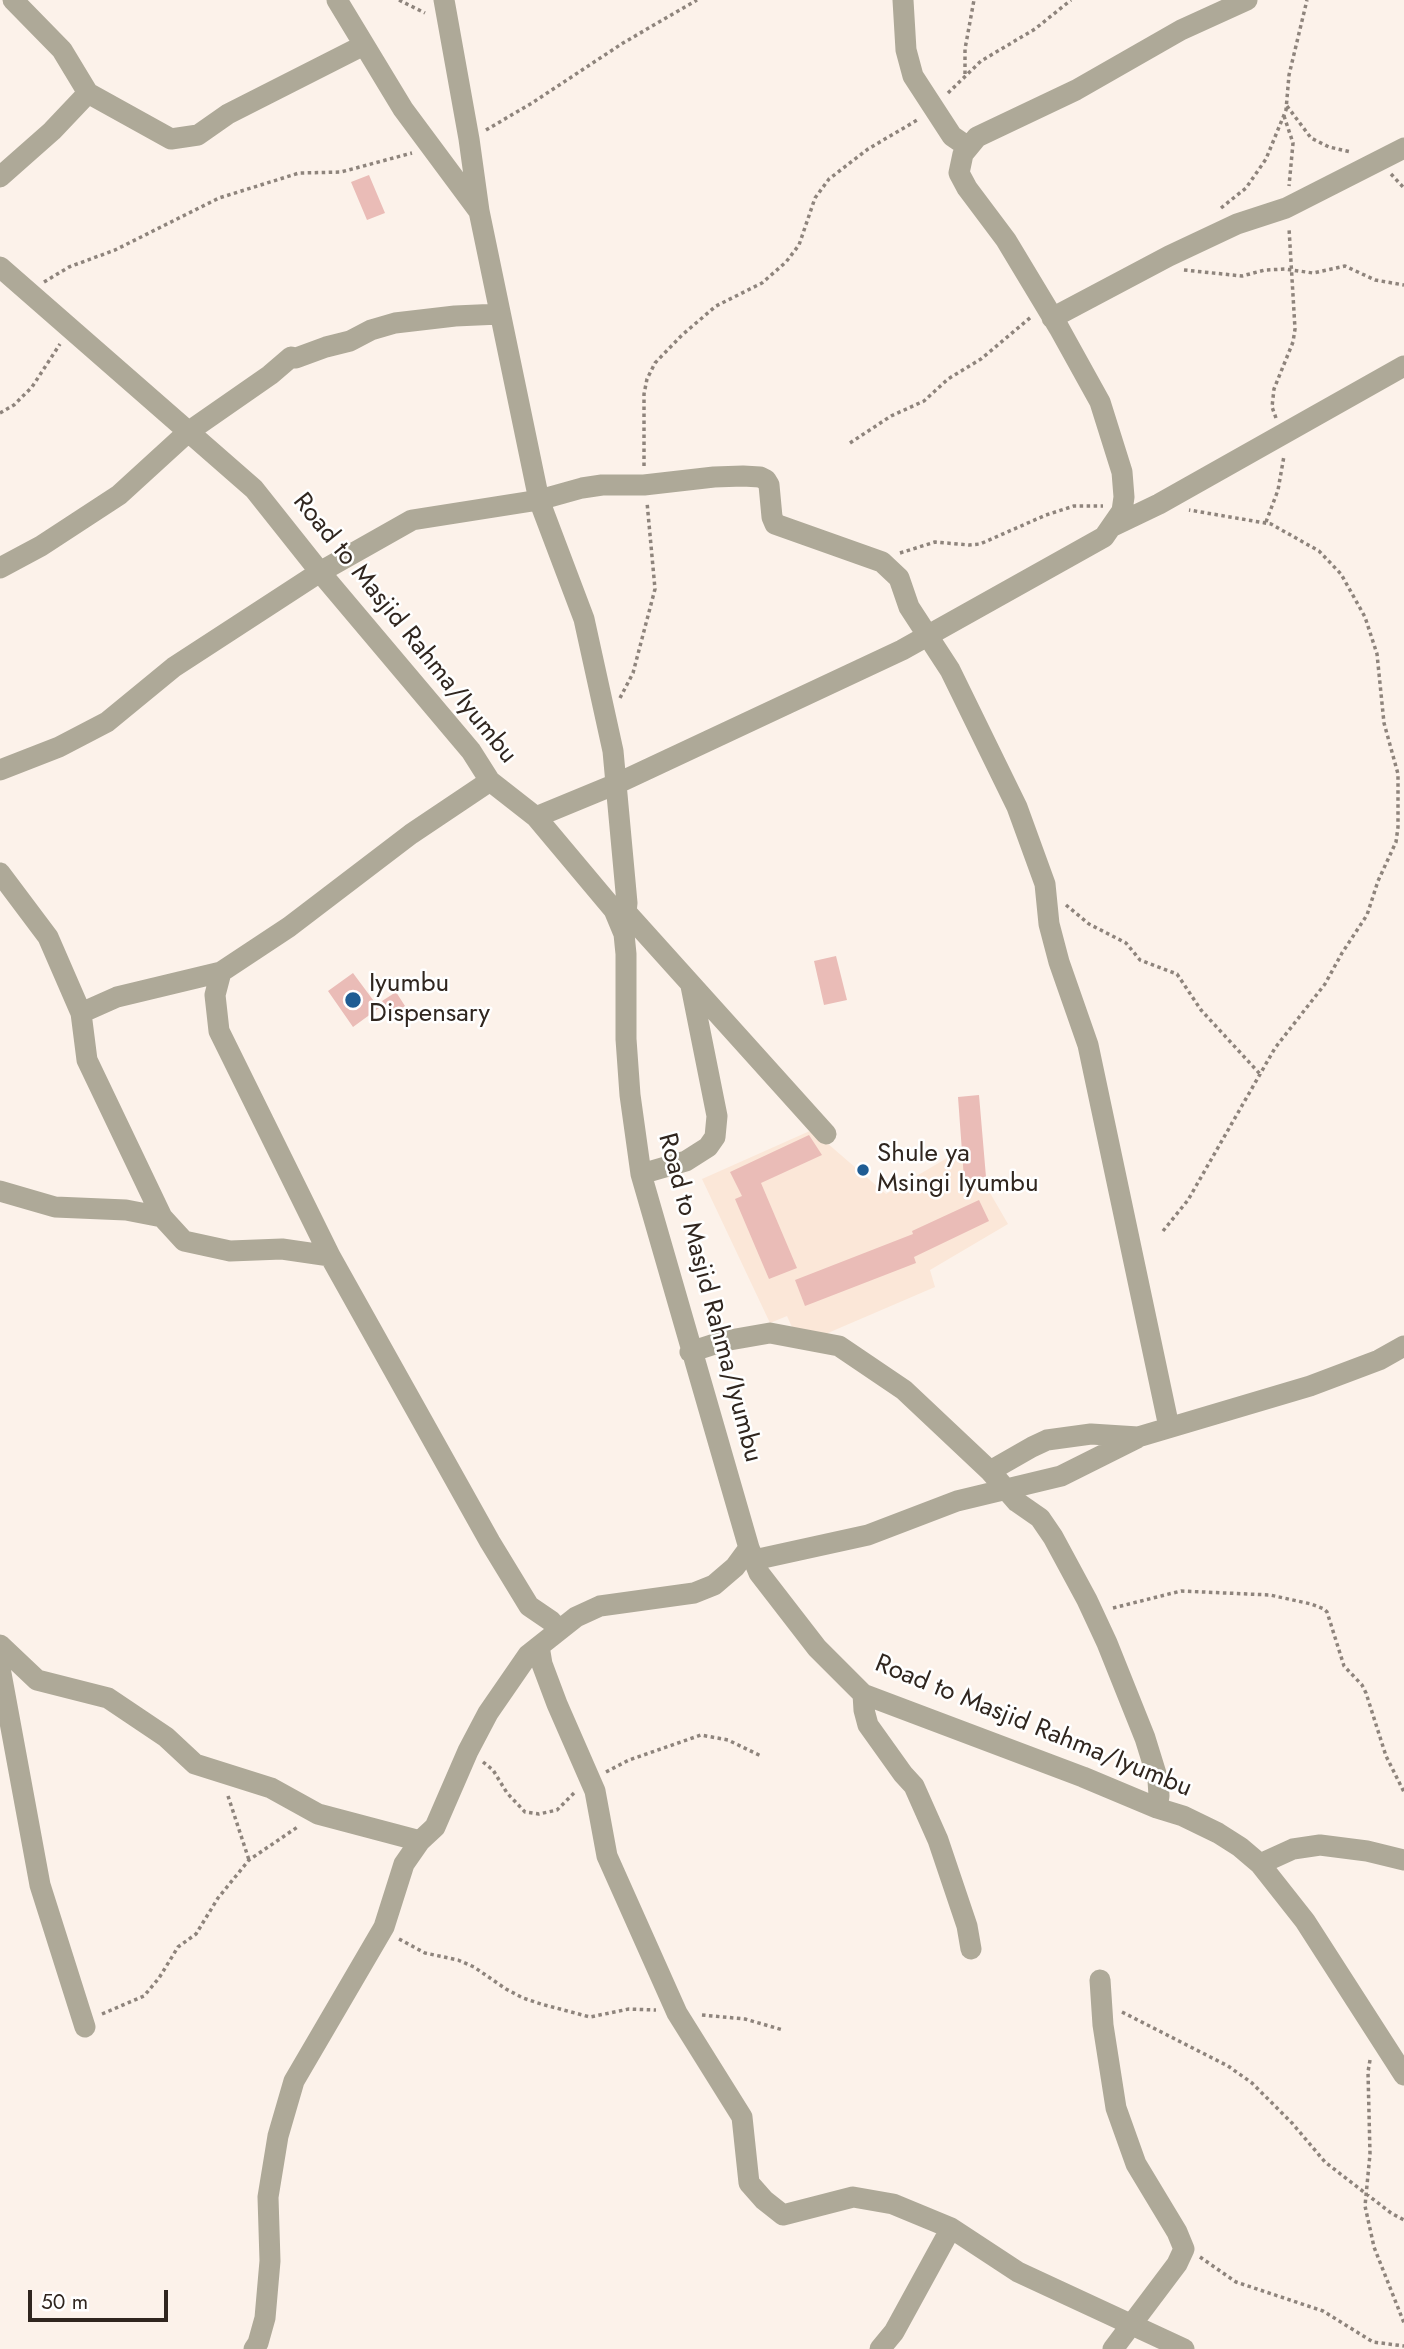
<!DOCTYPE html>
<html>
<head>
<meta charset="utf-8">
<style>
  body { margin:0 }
  #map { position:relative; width:1404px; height:2349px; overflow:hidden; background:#fcf2ea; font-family:Jost,sans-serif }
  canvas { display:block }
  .scale { position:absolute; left:28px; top:2290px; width:140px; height:32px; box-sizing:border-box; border:4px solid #30261f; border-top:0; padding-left:9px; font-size:21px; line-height:24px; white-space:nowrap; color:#30261f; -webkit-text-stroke:5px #fff; paint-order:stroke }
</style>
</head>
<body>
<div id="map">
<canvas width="1404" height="2349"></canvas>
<div class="scale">50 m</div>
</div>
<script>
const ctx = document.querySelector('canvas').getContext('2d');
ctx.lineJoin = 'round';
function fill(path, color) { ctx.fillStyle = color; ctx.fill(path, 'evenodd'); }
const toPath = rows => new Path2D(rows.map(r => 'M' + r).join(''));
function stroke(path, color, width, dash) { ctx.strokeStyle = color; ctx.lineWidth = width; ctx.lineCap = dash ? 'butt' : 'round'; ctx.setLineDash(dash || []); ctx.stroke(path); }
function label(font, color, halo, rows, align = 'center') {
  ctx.font = font + ' Jost,sans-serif'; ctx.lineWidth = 5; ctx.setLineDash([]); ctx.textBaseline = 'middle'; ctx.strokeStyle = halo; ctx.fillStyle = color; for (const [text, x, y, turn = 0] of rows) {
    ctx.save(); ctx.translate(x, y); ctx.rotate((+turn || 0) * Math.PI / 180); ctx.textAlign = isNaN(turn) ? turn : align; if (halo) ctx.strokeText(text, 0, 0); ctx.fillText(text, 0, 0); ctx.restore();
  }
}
const built = toPath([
  [812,1130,886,1194,964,1148,1008,1224,930,1270,935,1287,800,1345,787,1316,770,1323,702,1179]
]);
const building = toPath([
  [369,175,385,213,367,220,351,182],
  [836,956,847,1000,824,1005,814,961],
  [353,973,379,1008,353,1027,328,991],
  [396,992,405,1006,392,1015,382,1001],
  [979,1095,986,1177,964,1179,958,1097],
  [809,1135,822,1155,761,1183,797,1268,769,1279,735,1199,742,1196,730,1172],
  [979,1200,989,1221,914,1257,916,1263,805,1306,795,1280,913,1234,912,1231]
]);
const path = toPath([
  [399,0,425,13],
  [965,74,965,49,974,0],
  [948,93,981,61,1035,29,1071,0],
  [1287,106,1311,138,1329,147,1351,152],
  [1284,116,1293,143,1289,186],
  [486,130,532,103,623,43,697,0],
  [1391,174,1404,188],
  [1221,208,1246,188,1266,159,1286,110,1289,75,1307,0],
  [1184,270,1242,276,1265,270,1285,269,1313,273,1345,266,1375,280,1404,285],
  [44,282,69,267,115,250,219,198,299,173,341,172,412,153],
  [0,413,14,405,32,387,60,344],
  [1276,418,1272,407,1274,389,1293,342,1295,329,1289,228],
  [850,443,891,416,924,401,948,379,981,359,1031,317],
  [644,466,644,394,647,379,655,363,682,335,716,306,762,283,786,262,799,245,815,198,829,179,868,149,919,119],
  [1266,522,1278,490,1284,456],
  [900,553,935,542,969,545,980,544,1046,515,1074,506,1103,506],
  [620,698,633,673,655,589,647,502],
  [1066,905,1089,924,1126,943,1140,960,1177,974,1201,1010,1260,1074],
  [1163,1231,1188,1200,1275,1048,1325,984,1342,953,1367,915,1378,881,1396,842,1398,827,1398,774,1384,723,1377,654,1365,617,1341,574,1319,551,1271,524,1189,510],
  [1113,1608,1181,1591,1270,1595,1311,1604,1324,1609,1327,1612,1344,1666,1362,1685,1366,1693,1386,1756,1404,1792],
  [483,1762,493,1770,507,1793,525,1812,539,1814,557,1810,576,1791],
  [606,1772,629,1760,701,1735,728,1740,761,1756],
  [228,1796,249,1860],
  [399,1939,425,1953,458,1960,474,1967,506,1989,523,1998,541,2004,590,2017,629,2009,656,2010],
  [1122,2012,1228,2066,1252,2083,1292,2123,1325,2162,1391,2213,1404,2220],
  [102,2014,144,1996,159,1978,178,1947,196,1934,218,1898,249,1860,299,1826],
  [702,2015,745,2019,783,2030],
  [1370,2060,1368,2072,1370,2154,1365,2206,1374,2247,1404,2323],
  [1200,2257,1236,2282,1323,2311,1373,2342,1404,2346]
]);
const minor = toPath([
  [13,0,62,50,88,93],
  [337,0,403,109,478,210],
  [444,0,469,139,479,211,539,500,584,619,613,751,627,903,624,932],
  [903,0,906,50,913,76,952,136,968,147],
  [0,177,52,131,88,93,171,139,198,135,228,114,364,45],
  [0,267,254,489,320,572,471,751,490,781,536,817,614,910,624,934,626,954,626,1039,630,1095,641,1174,749,1548,759,1573,817,1648,863,1694,1083,1777,1157,1808,1183,1816,1218,1833,1240,1847,1260,1864,1305,1921,1404,2075],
  [1052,318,1169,256,1237,224,1286,208,1404,148],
  [1111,527,1159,504,1404,366],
  [0,568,41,546,119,495,188,432,270,375,291,357,296,358,326,347,350,341,371,330,395,323,455,316,500,314],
  [0,770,59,747,107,722,174,667,320,572,412,520,539,500,582,488,602,485,644,485,714,477,743,476,760,477,766,480,769,485,772,517,775,524,882,562,899,578,909,607,950,670,1017,807,1045,884,1049,924,1059,962,1088,1045,1169,1427],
  [536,817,616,784,902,650,1104,537,1122,511,1124,497,1122,472,1100,402,1059,328,1006,240,967,188,959,173,963,154,977,137,1076,90,1181,30,1247,0],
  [0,873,48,937,81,1013,87,1060,162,1217,184,1241,230,1251,282,1249,330,1256],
  [627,913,826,1134],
  [221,972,215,995,219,1031,330,1256,490,1542,529,1606,551,1621,559,1630],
  [81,1013,117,997,221,972,289,927,411,834,490,781],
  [641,1174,686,1161,708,1147,715,1137,717,1116,691,986],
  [0,1191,55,1207,126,1210,162,1217],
  [690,1352,724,1341,770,1333,839,1346,904,1390,990,1471,1017,1502,1040,1518,1053,1537,1087,1600,1107,1643,1145,1738,1158,1780,1159,1796,1157,1808],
  [990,1471,1032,1447,1047,1440,1091,1434,1138,1437,1310,1386,1379,1360,1404,1346],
  [754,1560,868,1535,957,1501,1061,1476,1137,1438],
  [0,1645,37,1680,108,1698,166,1737,195,1764,271,1788,318,1814,420,1841],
  [539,1646,542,1664,557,1704,595,1791,607,1856,677,2013,742,2117,749,2183,764,2200,783,2215,853,2197,893,2204,951,2228,1018,2272,1184,2349],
  [0,1668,40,1885,85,2027],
  [863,1694,864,1710,868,1725,903,1774,914,1786,938,1840,967,1926,971,1949],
  [1260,1864,1293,1849,1320,1845,1367,1851,1404,1860],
  [1100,1980,1103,2025,1116,2108,1136,2164,1177,2232,1184,2249,1177,2264,1113,2349],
  [254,2349,258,2343,265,2318,270,2261,268,2197,278,2136,294,2081,384,1927,404,1864,420,1841,435,1827,468,1751,488,1713,528,1655,576,1617,600,1606,694,1593,714,1585,735,1567,749,1548],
  [880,2349,894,2332,951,2228]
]);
const markers = [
  [353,1000,9,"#1f5c93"],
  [863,1170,7,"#1f5c93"]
];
const streetNames = [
  ["Road to Masjid Rahma/Iyumbu",404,629,51],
  ["Road to Masjid Rahma/Iyumbu",709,1298,75],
  ["Road to Masjid Rahma/Iyumbu",1033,1727,22]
];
const poiNames = [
  ["Iyumbu",369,985],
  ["Dispensary",369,1015],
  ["Shule ya",877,1155],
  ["Msingi Iyumbu",877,1185]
];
fill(built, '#fbe7d8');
fill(building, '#eabcb7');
stroke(path, '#8e847c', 3.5, [3.5, 3.5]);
stroke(minor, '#aea998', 21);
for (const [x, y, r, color] of markers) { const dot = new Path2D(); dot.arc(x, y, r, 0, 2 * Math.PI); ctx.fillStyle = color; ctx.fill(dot); stroke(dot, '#fff', 2.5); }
label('26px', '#30261f', '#fff', streetNames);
label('26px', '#30261f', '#fff', poiNames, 'left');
</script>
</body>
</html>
